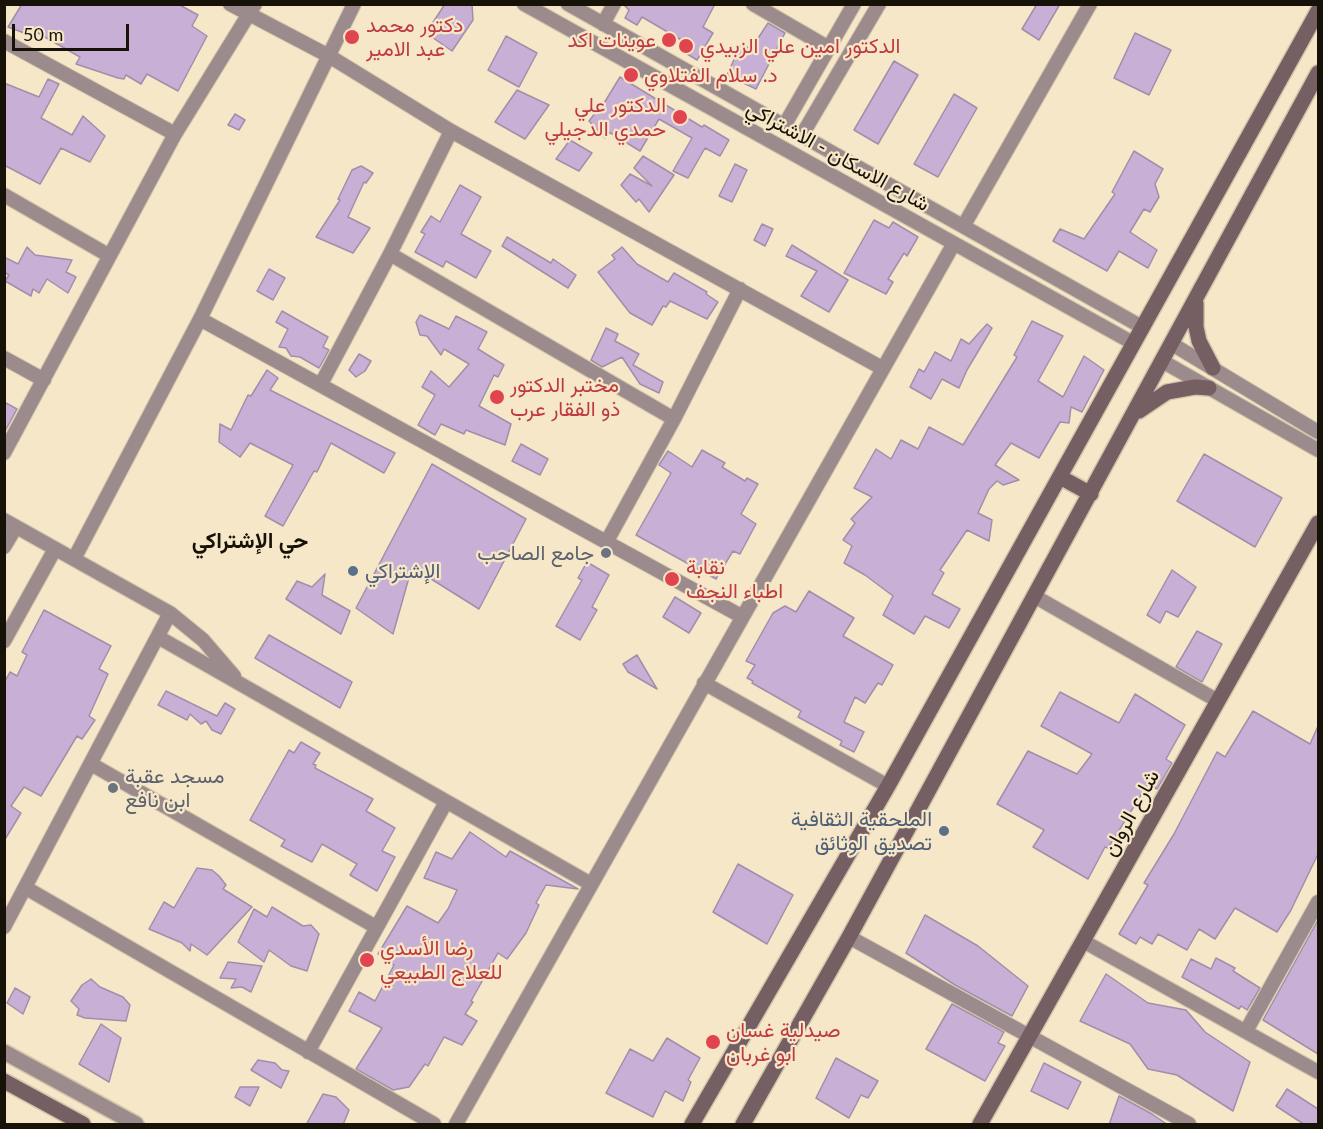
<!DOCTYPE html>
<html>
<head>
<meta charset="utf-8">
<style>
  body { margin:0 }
  #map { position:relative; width:1323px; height:1129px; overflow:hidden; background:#f6e7c9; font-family:Lato,sans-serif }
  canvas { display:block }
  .frame { position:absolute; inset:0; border:6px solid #171207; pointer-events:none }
  .scale { position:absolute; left:12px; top:24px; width:117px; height:27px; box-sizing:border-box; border:3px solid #171207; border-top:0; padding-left:8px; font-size:18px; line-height:21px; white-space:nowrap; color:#171207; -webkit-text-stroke:4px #f6e7c9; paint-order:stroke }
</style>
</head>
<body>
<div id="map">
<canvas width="1323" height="1129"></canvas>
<div class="frame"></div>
<div class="scale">50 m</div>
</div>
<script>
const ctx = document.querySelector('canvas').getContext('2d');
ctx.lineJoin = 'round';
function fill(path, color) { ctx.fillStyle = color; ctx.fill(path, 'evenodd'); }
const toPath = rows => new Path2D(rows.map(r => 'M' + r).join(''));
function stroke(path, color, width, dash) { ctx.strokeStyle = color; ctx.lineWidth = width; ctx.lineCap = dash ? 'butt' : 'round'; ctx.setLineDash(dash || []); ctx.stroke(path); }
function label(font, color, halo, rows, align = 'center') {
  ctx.font = font + ' Lato,Vazirmatn,sans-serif'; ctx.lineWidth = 4.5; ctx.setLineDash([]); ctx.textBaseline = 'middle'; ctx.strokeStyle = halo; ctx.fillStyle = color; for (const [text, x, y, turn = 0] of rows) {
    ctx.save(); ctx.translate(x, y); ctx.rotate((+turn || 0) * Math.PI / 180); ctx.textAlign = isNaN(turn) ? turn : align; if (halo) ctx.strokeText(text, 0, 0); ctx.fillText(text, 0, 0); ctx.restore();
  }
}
const building = toPath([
  [22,4,178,4,198,15,192,26,207,36,178,91,147,74,141,84,126,75,124,79,118,78,76,64,80,57,29,28,27,34,8,27,22,4],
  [445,4,472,4,473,20,452,51,426,33,445,4],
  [623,4,715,4,703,27,713,33,697,60,679,49,683,41,642,17,637,25,625,18,629,10,623,4],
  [1037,4,1060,4,1039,40,1022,29,1037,4],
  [768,23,785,33,756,89,727,75,741,44,751,49,768,23],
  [1135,33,1171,50,1149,95,1114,78,1135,33],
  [506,36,537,53,519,87,488,70,506,36],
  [894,61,918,75,878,144,854,130,894,61],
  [620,77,702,127,704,125,729,140,720,156,705,148,688,178,673,171,692,138,659,119,640,151,609,132,605,138,589,121,596,112,598,113,620,77],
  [48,79,59,84,41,118,72,135,83,116,105,136,90,162,61,148,40,184,4,165,4,83,39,97,48,79],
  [517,90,549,105,525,139,495,122,517,90],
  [954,94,977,108,938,177,914,164,954,94],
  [235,114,245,120,239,130,228,125,235,114],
  [570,140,592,153,579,171,556,159,570,140],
  [1134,151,1163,169,1155,184,1159,197,1150,212,1144,209,1130,232,1157,250,1148,268,1119,251,1107,271,1053,241,1060,229,1084,239,1115,194,1112,192,1134,151],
  [643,156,674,175,649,212,639,199,636,202,621,185,630,174,652,186,634,168,643,156],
  [735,164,747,170,732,202,719,196,735,164],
  [361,166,373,173,366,183,364,182,348,217,370,228,353,253,316,237,340,200,338,199,352,170,361,166],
  [460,185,481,197,461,234,491,251,476,278,446,261,443,267,415,252,425,234,421,232,431,216,440,222,460,185],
  [874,220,889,228,893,222,918,237,907,256,904,253,888,279,893,282,886,294,844,273,874,220],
  [762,224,773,229,765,246,754,240,762,224],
  [507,237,551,263,553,259,576,275,568,288,502,246,507,237],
  [792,245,848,280,829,312,801,296,817,271,786,256,792,245],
  [27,247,35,255,72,260,66,272,76,277,68,293,47,279,39,293,33,289,31,296,5,281,9,275,4,272,4,257,18,264,27,247],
  [622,247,637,264,668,282,674,273,707,292,706,294,718,302,707,319,670,301,666,307,663,306,652,325,630,313,598,272,615,259,612,255,622,247],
  [269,269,285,278,273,300,257,291,269,269],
  [282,311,328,337,323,347,329,350,319,368,300,357,291,356,286,348,279,347,288,329,276,322,282,311],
  [420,315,449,329,456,316,487,332,478,349,504,365,498,377,494,375,479,406,511,424,505,445,466,430,464,434,441,424,435,435,418,425,435,395,422,387,431,371,449,387,469,364,444,349,441,355,427,336,420,335,416,322,420,315],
  [1032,321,1063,336,1038,381,1063,397,1084,356,1104,370,1082,412,1071,407,1069,423,1060,422,1039,458,1011,443,995,465,1019,480,1003,485,997,481,989,489,978,513,992,520,989,541,967,530,940,570,944,573,932,594,960,609,949,628,925,616,914,634,883,615,893,596,865,575,844,563,852,546,843,540,855,523,851,519,872,497,854,488,876,449,891,459,901,440,918,449,929,427,963,445,1017,357,1014,355,1032,321],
  [987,324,992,328,967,370,959,388,942,379,931,399,910,387,919,369,924,372,935,352,951,361,961,339,969,344,987,324],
  [606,328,618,334,615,341,639,354,633,365,663,382,659,393,640,384,622,357,602,367,591,360,606,328],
  [359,354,371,361,365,371,356,377,349,370,359,354],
  [267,370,278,378,270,390,395,453,384,473,331,443,317,472,314,471,283,526,265,516,293,465,250,443,240,457,219,442,220,424,231,430,248,395,251,396,267,370],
  [4,402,17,409,4,433,4,402],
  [521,444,548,459,540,475,512,461,521,444],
  [702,450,725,463,722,467,745,481,747,478,758,484,741,514,756,524,740,554,733,551,716,579,636,535,671,473,659,465,668,451,692,467,702,450],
  [1204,454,1282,498,1255,547,1177,501,1204,454],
  [432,464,526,519,479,609,412,567,393,634,356,608,432,464],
  [587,562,609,575,592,607,597,610,580,640,556,626,582,580,578,578,587,562],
  [1172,570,1196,587,1178,617,1166,611,1160,623,1147,615,1172,570],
  [325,574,322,595,350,611,341,634,286,599,297,581,312,587,325,574],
  [809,591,854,618,843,636,893,665,882,685,878,683,865,703,855,697,844,722,864,732,854,752,840,745,842,741,798,717,801,711,752,683,753,681,747,678,755,665,746,661,773,613,785,606,796,612,809,591],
  [675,597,701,613,689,633,663,617,675,597],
  [44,610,111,646,99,669,108,674,89,716,95,720,82,739,77,736,41,796,24,787,11,806,21,813,4,841,4,683,10,672,17,676,27,655,22,652,44,610],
  [1197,631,1222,644,1202,682,1176,667,1197,631],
  [269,635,352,682,340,708,255,658,269,635],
  [637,655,657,689,628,672,623,664,637,655],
  [166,691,217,716,225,703,235,709,221,734,212,730,206,721,201,724,190,714,187,720,158,705,166,691],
  [1060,692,1119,723,1135,694,1185,725,1166,759,1172,763,1157,789,1148,784,1108,848,1105,847,1088,879,1033,847,1044,830,997,804,1028,751,1077,774,1092,754,1041,726,1060,692],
  [1253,711,1310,744,1318,726,1318,854,1291,910,1277,932,1235,908,1215,939,1199,929,1187,950,1158,934,1152,944,1140,937,1136,944,1119,934,1148,885,1144,883,1174,834,1217,752,1225,757,1253,711],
  [301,742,320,753,313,764,316,765,315,768,373,799,366,811,395,828,382,851,395,857,377,891,350,875,357,864,322,844,312,862,281,846,285,840,250,820,289,750,294,753,301,742],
  [470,832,506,857,510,851,578,889,546,885,536,903,539,905,526,933,507,959,498,953,471,1001,473,1002,465,1014,477,1021,462,1045,444,1037,428,1066,425,1064,409,1087,393,1090,356,1069,382,1028,349,1011,359,992,375,1001,394,965,378,954,407,906,438,923,448,909,457,890,424,878,436,852,452,859,470,832],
  [738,864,793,895,767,944,713,912,738,864],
  [197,868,212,870,219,876,226,885,223,889,252,907,207,955,191,944,190,951,182,943,149,929,164,902,174,908,197,868],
  [272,907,303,926,311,925,319,934,307,971,291,966,269,950,264,962,238,942,254,909,267,917,272,907],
  [925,915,978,946,1028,986,1012,1016,955,985,906,953,925,915],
  [1318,920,1318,1054,1263,1020,1318,920],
  [1216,958,1235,968,1233,971,1260,988,1247,1010,1241,1006,1239,1009,1182,977,1191,959,1211,969,1216,958],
  [228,962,262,966,251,992,242,987,231,988,236,979,220,978,228,962],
  [1106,974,1148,1003,1186,1010,1205,1032,1250,1062,1233,1111,1177,1075,1148,1069,1130,1044,1080,1021,1106,974],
  [91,979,100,987,123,997,130,1005,126,1021,85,1018,77,1015,79,1009,71,1001,82,985,91,979],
  [15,988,30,997,23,1014,7,1003,15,988],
  [952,1004,1004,1032,998,1043,1005,1046,985,1081,926,1049,952,1004],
  [101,1024,121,1038,109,1082,79,1064,101,1024],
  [667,1038,700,1058,688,1080,691,1082,683,1101,665,1091,653,1117,606,1093,630,1049,653,1061,667,1038],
  [836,1058,878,1081,868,1098,861,1095,849,1118,816,1098,836,1058],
  [258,1060,275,1063,282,1070,289,1071,281,1088,251,1070,258,1060],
  [1044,1063,1081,1082,1068,1109,1031,1091,1044,1063],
  [240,1087,259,1087,250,1106,235,1097,240,1087],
  [1287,1089,1318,1109,1318,1125,1305,1125,1276,1106,1287,1089],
  [323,1094,336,1097,349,1110,343,1125,306,1125,323,1094],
  [1119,1096,1152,1114,1168,1125,1109,1125,1119,1096]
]);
const minor = toPath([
  [230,4,329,56,451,131,882,368],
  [524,4,1133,343],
  [568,4,1142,327],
  [753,4,829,48],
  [603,24,614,4],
  [4,41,175,134],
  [784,126,854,4],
  [802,135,879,4],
  [4,195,108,255],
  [964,225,1090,4],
  [390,254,674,419],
  [200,319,741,616],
  [1172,344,1318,432],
  [4,358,44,380],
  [1162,361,1318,450],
  [321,384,390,254,451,131],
  [4,453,175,134,255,4],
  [4,520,170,613,203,640,234,676],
  [607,541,674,419,740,289],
  [4,547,16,527],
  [74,559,200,319,354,4],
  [1034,596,1218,701],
  [158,637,591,884],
  [4,641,55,549],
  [704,683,888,786],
  [91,764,376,927],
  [26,888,434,1124],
  [4,927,170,613],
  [849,937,1189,1124],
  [1083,941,1318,1072],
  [1246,1031,1318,902],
  [308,1052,446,802],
  [456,1124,953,245]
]);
const tertiary = toPath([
  [4,1052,136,1124]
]);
const secondary = toPath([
  [1196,303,1196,327,1199,341,1213,368],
  [1139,411,1167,392,1195,387,1209,388],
  [1060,477,1091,494],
  [4,1081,83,1124],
  [692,1124,888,786,1318,11],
  [743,1124,849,937,1318,73],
  [980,1124,1318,523]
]);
const markers = [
  [352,37,8,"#e0444e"],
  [669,40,8,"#e0444e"],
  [686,46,8,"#e0444e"],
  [631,75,8,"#e0444e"],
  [680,117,8,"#e0444e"],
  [497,397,8,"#e0444e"],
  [606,553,6,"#6b7280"],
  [353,571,6,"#5c6f8a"],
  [672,579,8,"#e0444e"],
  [113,788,6,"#6b7280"],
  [944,831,6,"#5c6f8a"],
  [367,960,8,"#e0444e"],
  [713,1042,8,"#e0444e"]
];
const healthNames = [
  ["دكتور محمد",366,25],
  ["عبد الامير",366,49],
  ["عوينات اكد",656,40,"right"],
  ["الدكتور امين علي الزبيدي",700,46],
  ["د. سلام الفتلاوي",644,75],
  ["الدكتور علي",666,105,"right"],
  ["حمدي الدجيلي",666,129,"right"],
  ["مختبر الدكتور",510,385],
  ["ذو الفقار عرب",510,409],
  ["نقابة",686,567],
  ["اطباء النجف",686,591],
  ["رضا الأسدي",380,948],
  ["للعلاج الطبيعي",380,972],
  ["صيدلية غسان",726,1030],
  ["ابو غربان",726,1054]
];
const streetNames = [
  ["شارع الاسكان - الاشتراكي",838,156,29],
  ["شارع الروان",1131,813,-61]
];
const worshipNames = [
  ["جامع الصاحب",594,553],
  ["مسجد عقبة",125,776,"left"],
  ["ابن نافع",125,800,"left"]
];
const serviceNames = [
  ["الإشتراكي",365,571],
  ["الملحقية الثقافية",932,819,"right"],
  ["تصديق الوثائق",932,843,"right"]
];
const neighbourhoodNames = [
  ["حي الإشتراكي",250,541]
];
fill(building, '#c8afd6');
stroke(building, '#a08fa9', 1.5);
stroke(minor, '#d2c5aa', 16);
stroke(tertiary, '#d2c5aa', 18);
stroke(secondary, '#d2c5aa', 18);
stroke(minor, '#9b8b8d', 14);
stroke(tertiary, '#9b8b8d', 15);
stroke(secondary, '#755f63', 15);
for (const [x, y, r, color] of markers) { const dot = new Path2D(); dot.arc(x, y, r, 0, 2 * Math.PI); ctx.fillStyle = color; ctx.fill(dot); stroke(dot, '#f6e7c9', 2); }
label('21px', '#be3a42', '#f6e7c9', healthNames, 'left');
label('21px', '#171207', '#f6e7c9', streetNames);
label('21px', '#5b616d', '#f6e7c9', worshipNames, 'right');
label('21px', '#4e5e75', '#f6e7c9', serviceNames, 'left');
label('bold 22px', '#171207', '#f6e7c9', neighbourhoodNames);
</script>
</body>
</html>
